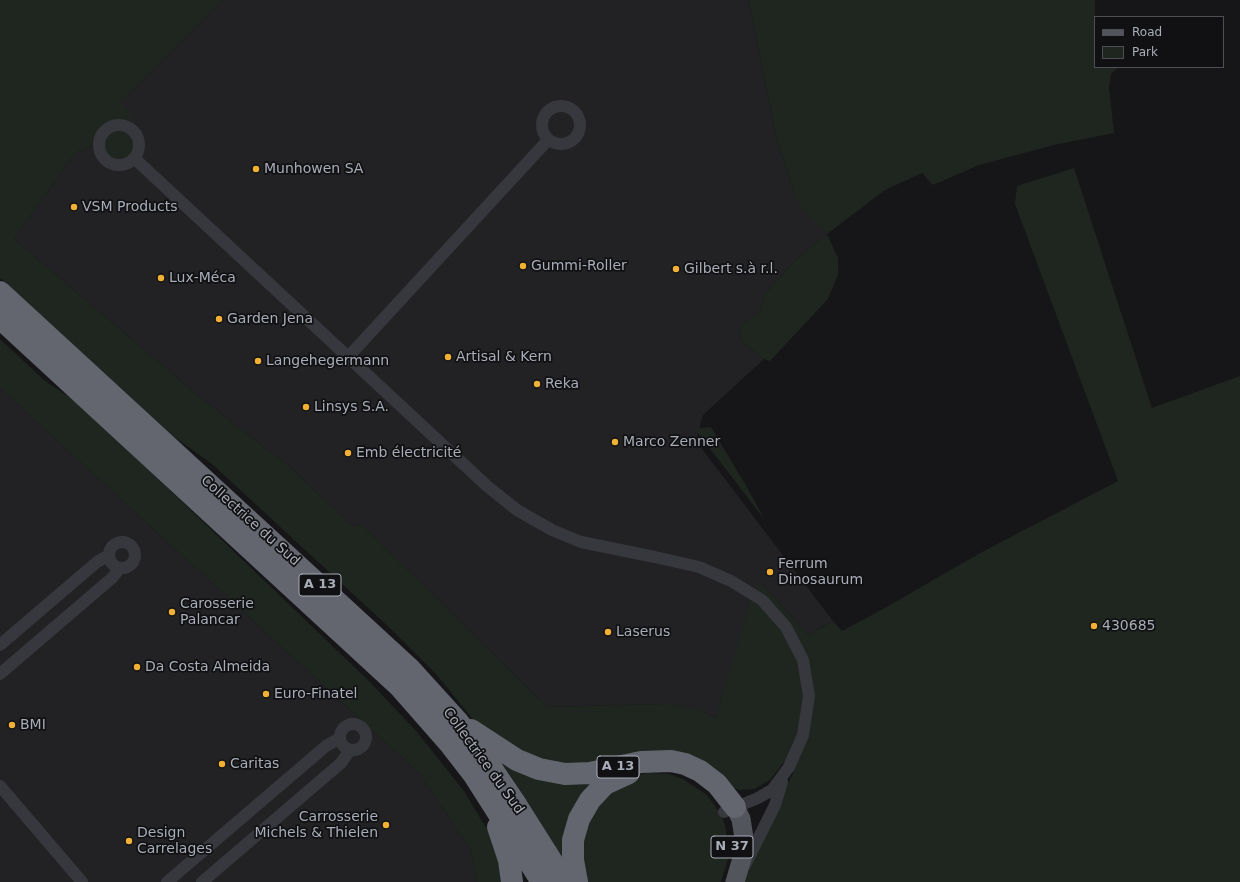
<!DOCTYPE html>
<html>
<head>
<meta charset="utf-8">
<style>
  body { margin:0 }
  #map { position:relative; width:1240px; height:882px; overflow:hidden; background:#161618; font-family:"DejaVu Sans",sans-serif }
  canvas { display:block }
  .legend { position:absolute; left:1094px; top:16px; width:130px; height:52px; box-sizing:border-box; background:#111113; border:1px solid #4d4f55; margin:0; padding:5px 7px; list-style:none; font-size:12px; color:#a8adb8 }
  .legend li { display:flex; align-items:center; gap:8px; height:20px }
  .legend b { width:20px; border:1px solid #4d4f55 }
</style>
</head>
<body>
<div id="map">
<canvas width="1240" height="882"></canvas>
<ul class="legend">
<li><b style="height:5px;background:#53555c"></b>Road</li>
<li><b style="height:11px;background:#1e261f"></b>Park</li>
</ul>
</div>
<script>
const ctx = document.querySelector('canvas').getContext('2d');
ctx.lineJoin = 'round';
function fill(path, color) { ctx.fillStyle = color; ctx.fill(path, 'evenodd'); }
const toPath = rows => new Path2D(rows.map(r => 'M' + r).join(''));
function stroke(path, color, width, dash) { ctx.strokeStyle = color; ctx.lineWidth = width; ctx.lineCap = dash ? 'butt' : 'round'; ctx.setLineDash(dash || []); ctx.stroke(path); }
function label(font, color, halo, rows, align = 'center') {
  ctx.font = font + ' "DejaVu Sans",sans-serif'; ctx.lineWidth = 3.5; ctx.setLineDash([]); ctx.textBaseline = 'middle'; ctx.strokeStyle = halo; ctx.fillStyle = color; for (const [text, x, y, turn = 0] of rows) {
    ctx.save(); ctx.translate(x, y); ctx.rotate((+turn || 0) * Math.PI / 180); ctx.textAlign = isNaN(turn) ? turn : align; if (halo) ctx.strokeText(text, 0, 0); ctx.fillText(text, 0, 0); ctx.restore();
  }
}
const built = toPath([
  [223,0,749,0,775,132,795,196,827,234,791,264,764,296,761,309,739,328,741,341,764,359,703,415,696,441,833,621,808,635,760,582,716,718,703,711,660,704,547,707,362,525,352,526,290,467,202,399,14,239,72,157,78,151,99,144,134,158,139,146,125,126,120,102],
  [0,388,421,775,471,851,477,882,0,882]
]);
const green = toPath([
  [0,0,223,0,120,102,133,114,125,126,135,134,138,140,137,152,134,158,124,165,111,164,102,156,98,144,78,151,72,157,14,239,202,399,290,467,352,526,362,525,547,707,660,704,683,706,703,711,716,718,749,606,760,582,808,635,833,621,842,631,883,609,982,552,1118,481,1015,204,1017,186,1074,168,1152,408,1240,376,1240,882,741,882,794,771,783,763,770,780,754,789,739,790,729,785,704,765,590,768,540,764,480,728,436,674,393,631,212,464,173,436,0,278],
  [749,0,1095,0,1095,67,1118,67,1111,74,1109,88,1114,133,1054,145,979,165,933,185,922,173,885,190,827,234,838,258,838,275,828,299,770,361,764,359,741,341,739,328,761,309,764,296,791,264,827,234,807,214,795,196,775,132],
  [0,339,45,381,80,404,369,681,417,732,464,791,497,846,507,882,477,882,471,851,421,775,0,388],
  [711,427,748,489,764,519,695,429],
  [495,751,609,777,568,867],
  [647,773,669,774,683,779,707,795,720,813,725,825,729,856,721,882,586,882,579,864,583,821,625,779]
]);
const minor = toPath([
  '542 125a19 19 0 1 1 38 0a19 19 0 1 1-38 0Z',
  '99 145a20 20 0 1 1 40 0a20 20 0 1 1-40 0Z',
  [134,158,487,486,517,510,552,530,581,542,655,557,699,567,731,581,762,600,786,627,803,660,809,696,803,735,789,767,772,790,758,798,724,812],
  [349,356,548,140],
  '109 555a13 13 0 1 1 26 0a13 13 0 1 1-26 0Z',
  [0,645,97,562,109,555],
  [0,674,112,578,120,568],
  '340 737a13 13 0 1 1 26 0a13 13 0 1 1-26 0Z',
  [0,786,82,882],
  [745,865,775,805,782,782],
  [167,882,326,746,340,738],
  [202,882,341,763,350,750]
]);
const primary = toPath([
  [735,807,741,819,744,838,743,855,735,882]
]);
const motorway = toPath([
  [0,292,409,668,458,722,478,748,517,806,565,882],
  [0,318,400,687,450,744,474,775,542,882],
  [471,730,517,760,539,769,565,774,590,773,641,762,671,761,685,764,700,771,717,784,735,807],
  [498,827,509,860,512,882],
  [577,882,573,860,573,840,579,819,590,800,605,784,629,773]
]);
const markers = [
  [256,169,4,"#f2b134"],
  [74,207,4,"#f2b134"],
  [523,266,4,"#f2b134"],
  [676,269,4,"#f2b134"],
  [161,278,4,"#f2b134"],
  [219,319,4,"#f2b134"],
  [448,357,4,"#f2b134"],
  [258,361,4,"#f2b134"],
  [537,384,4,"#f2b134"],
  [306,407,4,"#f2b134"],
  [615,442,4,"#f2b134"],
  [348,453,4,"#f2b134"],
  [770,572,4,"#f2b134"],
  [172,612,4,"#f2b134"],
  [1094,626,4,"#f2b134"],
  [608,632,4,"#f2b134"],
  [137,667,4,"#f2b134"],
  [266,694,4,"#f2b134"],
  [12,725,4,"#f2b134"],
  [222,764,4,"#f2b134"],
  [386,825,4,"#f2b134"],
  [129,841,4,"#f2b134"]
];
const shields = [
  [320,585,42],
  [618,767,42],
  [732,847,42]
];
const shieldNames = [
  ["A 13",320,585],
  ["A 13",618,767],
  ["N 37",732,847]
];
const poiNames = [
  ["Munhowen SA",264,169],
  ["VSM Products",82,207],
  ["Gummi-Roller",531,266],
  ["Gilbert s.à r.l.",684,269],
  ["Lux-Méca",169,278],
  ["Garden Jena",227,319],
  ["Artisal & Kern",456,357],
  ["Langehegermann",266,361],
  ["Reka",545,384],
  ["Linsys S.A.",314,407],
  ["Marco Zenner",623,442],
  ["Emb électricité",356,453],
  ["Ferrum",778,564],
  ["Dinosaurum",778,580],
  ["Carosserie",180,604],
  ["Palancar",180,620],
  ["430685",1102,626],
  ["Laserus",616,632],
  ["Da Costa Almeida",145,667],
  ["Euro-Finatel",274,694],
  ["BMI",20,725],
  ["Caritas",230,764],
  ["Carrosserie",378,817,"right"],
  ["Michels & Thielen",378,833,"right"],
  ["Design",137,833],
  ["Carrelages",137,849]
];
const streetNames = [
  ["Collectrice du Sud",250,521,42],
  ["Collectrice du Sud",483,761,54]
];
fill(built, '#222225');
fill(green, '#1e261f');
stroke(minor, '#37383d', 12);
stroke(primary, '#53555c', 19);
stroke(motorway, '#63666e', 22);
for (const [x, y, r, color] of markers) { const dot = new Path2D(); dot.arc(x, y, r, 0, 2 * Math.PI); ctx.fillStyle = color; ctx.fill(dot); stroke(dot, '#111113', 1.5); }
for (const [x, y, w] of shields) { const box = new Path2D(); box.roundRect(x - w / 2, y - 11, w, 22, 3); ctx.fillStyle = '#111113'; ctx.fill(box); stroke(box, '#a8adb8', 1); }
label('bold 13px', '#a8adb8', null, shieldNames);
label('14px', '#a8adb8', '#111113', poiNames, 'left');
label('14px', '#a8adb8', '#111113', streetNames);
</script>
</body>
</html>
